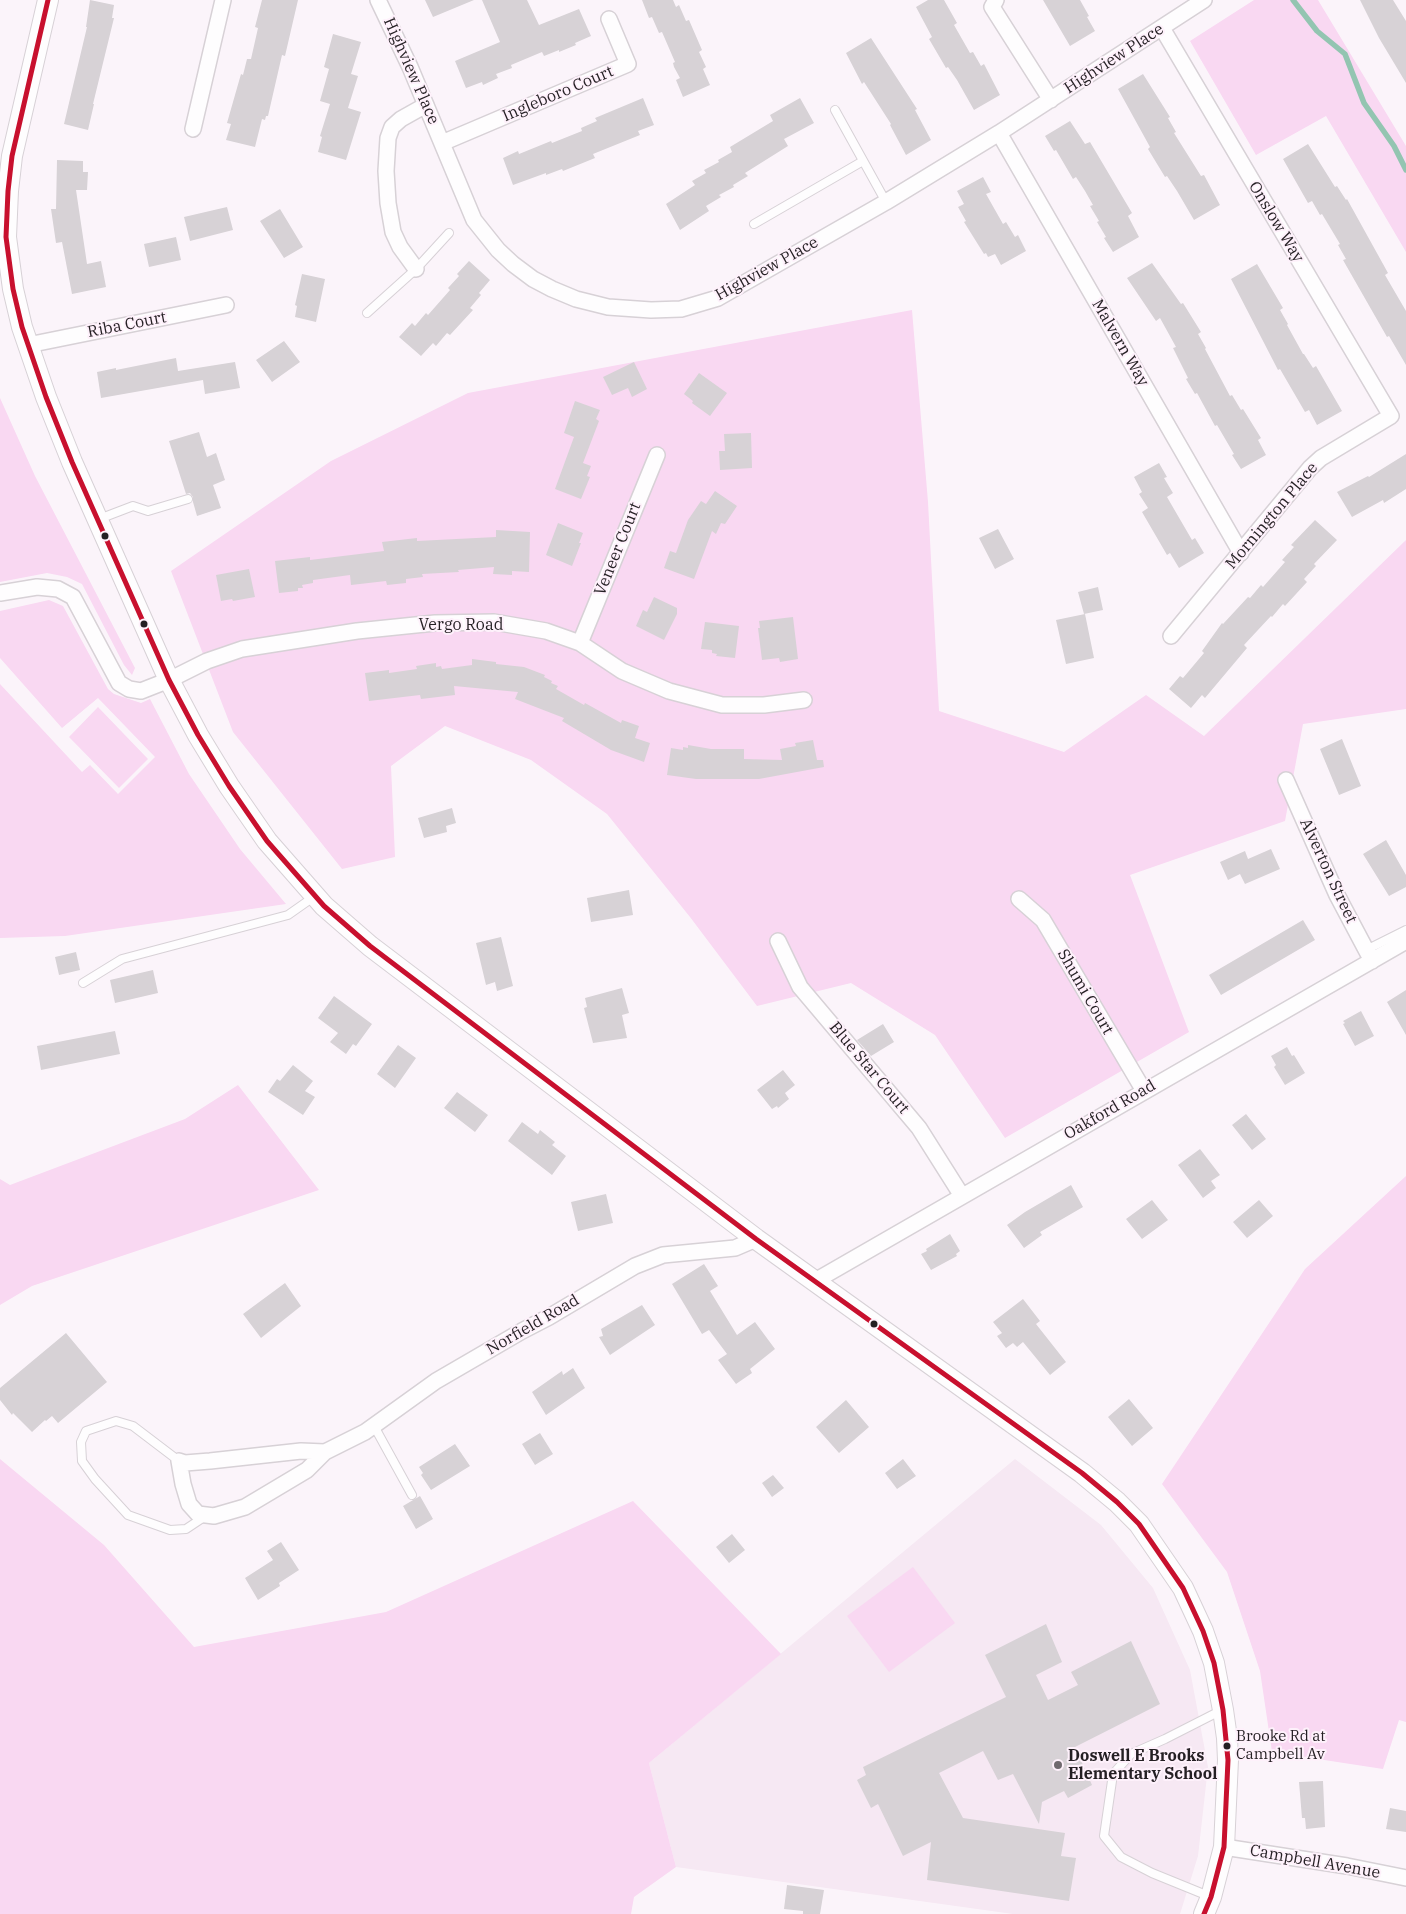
<!DOCTYPE html>
<html>
<head>
<meta charset="utf-8">
<style>
  body { margin:0 }
  canvas { display:block; background:#fbf4fa }
</style>
</head>
<body>
<canvas width="1406" height="1914"></canvas>
<script>
const ctx = document.querySelector('canvas').getContext('2d');
ctx.lineJoin = 'round';
function fill(path, color) { ctx.fillStyle = color; ctx.fill(path, 'evenodd'); }
const toPath = rows => new Path2D(rows.map(r => 'M' + r).join(''));
function stroke(path, color, width, dash) { ctx.strokeStyle = color; ctx.lineWidth = width; ctx.lineCap = dash ? 'butt' : 'round'; ctx.setLineDash(dash || []); ctx.stroke(path); }
function label(font, color, halo, rows, align = 'center') {
  ctx.font = font + ' "IBM Plex Serif",serif'; ctx.lineWidth = 4; ctx.setLineDash([]); ctx.textBaseline = 'middle'; ctx.strokeStyle = halo; ctx.fillStyle = color; for (const [text, x, y, turn = 0] of rows) {
    ctx.save(); ctx.translate(x, y); ctx.rotate((+turn || 0) * Math.PI / 180); ctx.textAlign = isNaN(turn) ? turn : align; if (halo) ctx.strokeText(text, 0, 0); ctx.fillText(text, 0, 0); ctx.restore();
  }
}
const built = toPath([
  [1015,1459,1101,1525,1153,1588,1190,1670,1208,1767,1198,1856,1180,1914,1013,1914,676,1867,649,1763]
]);
const green = toPath([
  [1254,0,1318,0,1406,146,1406,252,1326,116,1256,155,1190,41],
  [912,310,928,502,939,711,1064,752,1146,695,1204,736,1406,540,1406,709,1303,724,1285,821,1130,875,1189,1032,1005,1138,935,1035,851,983,757,1006,690,917,607,814,531,760,445,726,391,766,395,857,342,869,233,732,171,571,331,461,468,393],
  [0,398,35,476,135,668,132,675,124,665,82,584,67,577,47,573,0,582],
  [49,600,63,606,108,689,114,694,141,703,150,699,189,774,240,849,286,904,65,936,0,938,0,684,82,772,90,765,118,794,155,757,98,698,62,728,0,658,0,611],
  [98,707,148,759,119,788,69,737],
  [238,1085,319,1190,32,1286,0,1305,0,1179,10,1185,185,1119],
  [1406,1176,1406,1722,1399,1720,1383,1769,1272,1752,1260,1671,1227,1572,1162,1484,1305,1269],
  [0,1459,104,1545,194,1647,386,1612,633,1501,781,1654,649,1763,676,1867,634,1897,631,1914,0,1914],
  [913,1567,955,1623,889,1672,847,1616]
]);
const stream = toPath([
  [1293,0,1317,31,1345,54,1364,103,1394,146,1406,170]
]);
const building = toPath([
  [90,0,114,5,112,18,114,18,93,104,94,104,88,130,64,124,87,27,86,27],
  [262,0,298,0,285,56,282,55,268,116,266,116,265,120,262,119,255,147,226,140,231,124,227,123,241,74,243,75,247,59,251,59,258,28,255,27],
  [425,0,474,0,433,17],
  [482,0,527,0,539,25,579,9,591,36,575,43,576,45,559,52,559,50,544,56,542,52,511,65,512,68,496,74,498,78,483,85,482,82,466,88,455,61,500,42],
  [642,0,673,0,676,7,679,5,686,21,689,20,702,50,699,52,706,67,703,69,710,85,683,97,676,80,680,78,674,67,673,63,675,62,662,32,659,33,652,17,649,18],
  [928,0,944,0,957,23,954,25,970,53,973,52,981,66,984,64,1000,95,974,110,957,80,948,67,946,68,929,39,932,37,916,7],
  [1043,0,1080,0,1089,16,1087,17,1095,31,1070,46],
  [1360,0,1393,0,1406,21,1406,83,1379,38],
  [333,34,361,42,351,74,358,76,348,108,361,112,346,160,318,152,322,137,320,136,330,104,320,101,329,69,324,67],
  [871,38,917,109,915,110,931,140,906,155,890,125,891,124,864,82,862,84,846,53],
  [1143,74,1170,117,1168,118,1176,132,1174,133,1201,176,1204,175,1220,205,1194,220,1177,191,1167,176,1165,177,1148,149,1150,147,1118,89],
  [643,98,654,125,638,131,640,135,593,154,595,158,563,171,562,169,546,175,546,173,513,185,503,158,518,151,519,154,551,141,552,143,582,131,581,128,597,121,595,118],
  [800,98,814,123,784,139,788,146,745,173,748,176,733,185,734,187,719,195,721,197,706,206,709,211,680,230,666,204,695,185,692,181,706,173,704,170,719,162,718,160,732,152,730,147,773,121,770,115],
  [1070,121,1085,144,1090,142,1132,213,1128,216,1139,237,1113,252,1104,238,1106,237,1097,222,1099,221,1090,206,1093,205,1085,191,1076,177,1073,179,1056,150,1054,151,1045,136],
  [1308,144,1335,187,1337,186,1346,200,1347,199,1388,273,1385,275,1406,311,1406,365,1389,336,1387,337,1343,260,1346,259,1338,245,1340,244,1322,214,1320,215,1312,201,1308,203,1283,159],
  [57,160,83,161,83,172,88,172,87,190,76,190,87,264,101,261,106,287,72,294,62,242,56,243,51,209,56,209],
  [983,177,991,192,986,194,1003,224,1006,222,1015,237,1018,235,1026,251,1001,265,995,254,988,257,986,253,984,254,964,222,966,221,958,207,964,204,957,191],
  [227,207,233,230,190,241,184,217],
  [280,209,303,247,284,258,260,221],
  [176,237,181,260,149,267,144,244],
  [469,261,490,280,479,293,481,295,470,308,473,310,450,335,447,333,436,346,433,343,421,356,399,337,412,323,415,326,426,313,428,315,450,290,448,288,459,276,457,274],
  [1152,263,1181,304,1183,303,1201,332,1198,334,1206,348,1205,349,1230,396,1232,395,1241,410,1243,409,1261,438,1258,440,1266,455,1241,469,1232,455,1234,454,1217,425,1215,426,1197,393,1195,394,1186,379,1188,378,1173,348,1176,347,1160,318,1156,321,1127,278],
  [1257,264,1283,308,1280,310,1288,324,1287,325,1303,354,1304,354,1313,368,1316,366,1342,411,1317,425,1309,410,1305,412,1280,369,1278,370,1231,279],
  [302,274,325,279,316,322,295,317,297,306,295,305],
  [284,341,300,362,272,382,256,360],
  [176,358,178,371,235,362,240,388,205,394,203,380,101,398,97,372,116,368,116,370],
  [634,362,647,389,632,397,628,388,612,395,603,377],
  [699,373,727,393,710,416,692,403,693,401,684,394],
  [575,401,600,410,596,419,599,421,583,463,591,466,587,476,590,477,581,499,555,489,574,437,564,433],
  [199,432,207,457,216,453,225,480,213,485,221,508,197,516,193,502,193,497,190,493,186,494,169,441],
  [751,433,752,468,720,470,719,451,725,451,724,434],
  [1406,454,1406,489,1384,503,1383,500,1352,517,1337,492,1368,476,1369,477],
  [1159,463,1167,477,1164,478,1173,493,1167,497,1192,540,1195,538,1204,553,1179,568,1170,553,1167,555,1142,512,1148,508,1139,494,1142,492,1134,477],
  [715,491,737,506,725,524,721,523,716,534,712,531,694,579,664,568,670,551,676,553,688,520,701,501,706,504],
  [1315,520,1337,540,1314,564,1316,566,1304,579,1307,582,1285,606,1283,604,1272,617,1271,616,1244,645,1247,648,1205,698,1202,695,1191,708,1169,689,1180,676,1183,678,1204,653,1202,651,1222,623,1223,624,1248,597,1250,598,1261,585,1263,587,1285,562,1282,560,1294,547,1291,545],
  [558,523,583,533,579,543,581,543,572,566,546,555],
  [998,529,1014,559,995,569,979,538],
  [496,530,530,532,529,572,512,571,512,575,493,574,494,567,458,570,459,572,422,574,423,577,406,579,406,583,387,585,386,581,351,585,350,575,313,580,313,583,302,585,303,588,298,588,298,591,279,593,275,561,310,557,310,560,384,551,382,542,417,538,417,541,496,537],
  [249,569,255,597,233,601,232,599,221,601,216,575],
  [1098,587,1103,610,1084,614,1078,592],
  [654,597,677,608,677,614,664,640,636,626,643,610,647,612],
  [1085,614,1094,658,1066,664,1056,620],
  [793,617,798,659,780,662,779,658,762,660,758,628,760,628,759,621],
  [705,622,739,626,735,658,716,656,717,654,712,653,712,650,701,649],
  [472,659,496,662,496,664,524,667,545,675,544,677,552,681,551,683,558,686,556,689,584,705,585,703,621,723,622,720,639,726,635,738,650,743,644,762,611,750,562,721,564,718,515,699,518,692,454,686,455,695,421,699,420,695,369,701,365,673,389,670,389,673,417,669,416,666,436,663,436,667,441,666,442,669,472,665],
  [1342,739,1361,786,1339,795,1320,749],
  [813,740,817,760,823,760,824,767,759,779,696,779,667,775,671,748,683,750,683,747,688,748,688,745,711,749,744,749,744,759,782,760,780,749,796,746,795,743],
  [452,808,456,823,446,826,447,832,424,838,418,818],
  [1386,840,1406,875,1406,887,1389,896,1363,854],
  [1271,849,1280,869,1245,884,1240,874,1228,880,1220,862,1245,851,1248,859],
  [629,890,633,915,591,922,587,898],
  [1303,920,1315,940,1221,995,1209,975],
  [501,937,513,986,497,991,495,982,486,985,476,943],
  [76,952,80,970,59,975,55,957],
  [153,970,158,993,115,1003,110,980],
  [622,988,629,1013,622,1015,627,1038,593,1043,584,1008,587,1007,585,998],
  [1406,990,1406,1035,1387,1002],
  [334,996,372,1024,356,1046,353,1044,346,1054,330,1042,338,1033,318,1018],
  [1361,1011,1374,1036,1355,1046,1343,1024,1345,1023,1343,1021],
  [883,1024,894,1042,871,1056,857,1040],
  [115,1031,120,1054,41,1070,37,1046],
  [398,1045,416,1058,395,1088,377,1074],
  [1287,1047,1292,1056,1294,1055,1305,1073,1285,1085,1274,1067,1276,1065,1271,1056],
  [293,1065,313,1081,305,1091,315,1097,303,1115,268,1092,277,1079,280,1081],
  [783,1070,795,1085,785,1093,789,1099,778,1108,777,1106,772,1109,757,1090],
  [457,1092,488,1115,475,1132,444,1108],
  [1246,1114,1266,1139,1252,1150,1232,1125],
  [522,1122,538,1134,540,1130,555,1142,552,1145,566,1156,552,1175,508,1141],
  [1200,1149,1220,1175,1211,1181,1216,1188,1203,1198,1178,1165],
  [1071,1185,1083,1207,1040,1232,1042,1235,1024,1248,1007,1225,1025,1212],
  [606,1194,613,1223,578,1231,571,1202],
  [1152,1200,1168,1220,1142,1239,1126,1219],
  [1259,1200,1273,1216,1247,1238,1233,1222],
  [950,1234,960,1251,956,1254,957,1256,931,1270,921,1254,927,1251,926,1249],
  [704,1264,718,1286,710,1291,737,1335,755,1322,775,1349,750,1369,752,1373,736,1384,718,1360,727,1354,709,1330,702,1334,672,1284],
  [285,1283,301,1306,261,1338,243,1314],
  [1023,1299,1040,1321,1036,1324,1066,1362,1050,1375,1023,1342,1017,1347,1013,1343,1006,1348,997,1336,1002,1333,993,1322],
  [642,1305,655,1325,610,1355,599,1337,603,1336,601,1329],
  [66,1333,107,1382,58,1423,52,1416,46,1421,45,1420,32,1432,13,1413,12,1415,0,1400,0,1388],
  [573,1368,585,1388,546,1415,532,1392,562,1371,563,1375],
  [1129,1399,1153,1428,1132,1446,1108,1417],
  [846,1400,869,1427,839,1453,816,1427],
  [540,1433,553,1454,535,1465,522,1444],
  [455,1444,470,1466,431,1490,421,1475,423,1473,419,1467],
  [903,1459,916,1476,897,1489,885,1473],
  [773,1475,784,1488,772,1497,762,1483],
  [420,1496,433,1519,416,1529,403,1506],
  [732,1534,745,1550,729,1563,716,1547],
  [281,1542,299,1570,279,1583,280,1586,258,1600,245,1578,273,1560,267,1551],
  [1046,1624,1062,1662,1036,1675,1048,1700,1078,1685,1071,1672,1131,1641,1160,1704,1075,1747,1092,1785,1068,1798,1064,1791,1042,1802,1039,1824,1013,1774,998,1780,983,1751,939,1773,963,1818,1065,1833,1061,1856,1076,1858,1069,1901,927,1880,931,1842,903,1856,878,1804,871,1808,857,1780,866,1775,863,1767,1006,1697,985,1655],
  [1323,1781,1325,1827,1306,1829,1305,1818,1302,1818,1299,1782],
  [1390,1808,1406,1811,1406,1832,1386,1829],
  [787,1885,824,1890,820,1914,803,1914,803,1911,784,1909]
]);
const lane = toPath([
  [835,110,886,202],
  [754,224,863,161],
  [367,313,416,269,449,233],
  [99,519,133,506,148,511,188,499],
  [1366,950,1406,930],
  [83,983,122,959,288,915,315,896],
  [374,1426,412,1495],
  [179,1461,133,1426,116,1421,86,1431,81,1442,82,1461,95,1479,128,1515,170,1530,186,1529,204,1517],
  [1211,1897,1152,1873,1121,1857,1104,1836,1113,1774,1131,1754,1165,1739,1222,1710]
]);
const street = toPath([
  [378,0,410,67,474,220,498,250,513,264,533,279,552,289,576,299,608,307,651,310,681,309,718,298,886,202,999,133,1204,0],
  [996,0,992,7,1051,100],
  [1162,28,1391,416,1321,458,1310,468,1171,636],
  [193,129,223,0],
  [999,133,1241,553],
  [442,143,628,64,609,19],
  [416,269,400,247,393,232,388,203,386,171,388,138,392,127,401,119,426,105],
  [28,345,226,305],
  [0,593,37,587,58,589,73,597,119,683,129,689,141,691,169,680,207,661,242,649,357,631,435,623,494,622,546,631,580,643,622,671,669,691,722,705,764,705,804,700],
  [580,643,657,455],
  [1286,780,1337,895,1372,961],
  [1019,899,1043,920,1144,1091],
  [778,941,800,987,919,1128,962,1196],
  [815,1281,1406,941],
  [325,1452,307,1470,245,1507,214,1516,198,1514,189,1504,183,1484,179,1461,185,1463,210,1461,301,1451,325,1452,365,1432,436,1381,522,1331,549,1317,635,1266,663,1255,735,1248,756,1239],
  [1224,1847,1347,1866,1406,1878]
]);
const secondary = toPath([
  [48,0,12,156,8,191,6,237,13,289,22,327,46,397,72,462,169,680,198,735,229,786,267,841,324,906,370,946,756,1239,1082,1473,1117,1502,1139,1524,1183,1588,1203,1631,1214,1663,1223,1710,1227,1738,1228,1760,1224,1847,1211,1897,1204,1914]
]);
const bus1 = toPath([
  [48,0,12,156,8,191,6,237,13,289,22,327,46,397,72,462,169,680,198,735,229,786,267,841,324,906,370,946,756,1239,1082,1473,1117,1502,1139,1524,1183,1588,1203,1631,1214,1663,1223,1710,1228,1760,1224,1847,1211,1897,1204,1914]
]);
const markers = [
  [105,536,4.5,"#241f23"],
  [144,624,4.5,"#241f23"],
  [874,1324,4.5,"#241f23"],
  [1227,1746,4.5,"#241f23"],
  [1058,1765,5,"#6f6a6e"]
];
const busNames = [
  ["Brooke Rd at",1236,1737],
  ["Campbell Av",1236,1755]
];
const streetNames = [
  ["Highview Place",1114,59,-33],
  ["Highview Place",411,71,66],
  ["Ingleboro Court",558,94,-23],
  ["Onslow Way",1276,222,59],
  ["Highview Place",767,269,-29],
  ["Riba Court",127,325,-11],
  ["Malvern Way",1120,343,60],
  ["Mornington Place",1272,516,-50],
  ["Veneer Court",618,549,-68],
  ["Vergo Road",461,625],
  ["Alverton Street",1328,871,65],
  ["Shumi Court",1085,992,60],
  ["Blue Star Court",869,1068,50],
  ["Oakford Road",1110,1110,-30],
  ["Norfield Road",533,1325,-30],
  ["Campbell Avenue",1315,1862,10]
];
const poiNames = [
  ["Doswell E Brooks",1068,1756],
  ["Elementary School",1068,1774]
];
fill(built, '#f6e8f3');
fill(green, '#f9d8f2');
stroke(stream, '#93c5b1', 5.5);
fill(building, '#d7d2d6');
stroke(lane, '#d7d1d6', 10);
stroke(street, '#d7d1d6', 18);
stroke(secondary, '#d7d1d6', 22);
stroke(lane, '#fefdfe', 8);
stroke(street, '#fefdfe', 15);
stroke(secondary, '#fefdfe', 20);
stroke(bus1, '#c8102e', 5);
for (const [x, y, r, color] of markers) { const dot = new Path2D(); dot.arc(x, y, r, 0, 2 * Math.PI); ctx.fillStyle = color; ctx.fill(dot); stroke(dot, '#fef1fb', 2); }
label('15px', '#241f23', '#fef1fb', busNames, 'left');
label('16px', '#241f23', '#fef1fb', streetNames);
label('bold 16px', '#241f23', '#fef1fb', poiNames, 'left');
</script>
</body>
</html>
